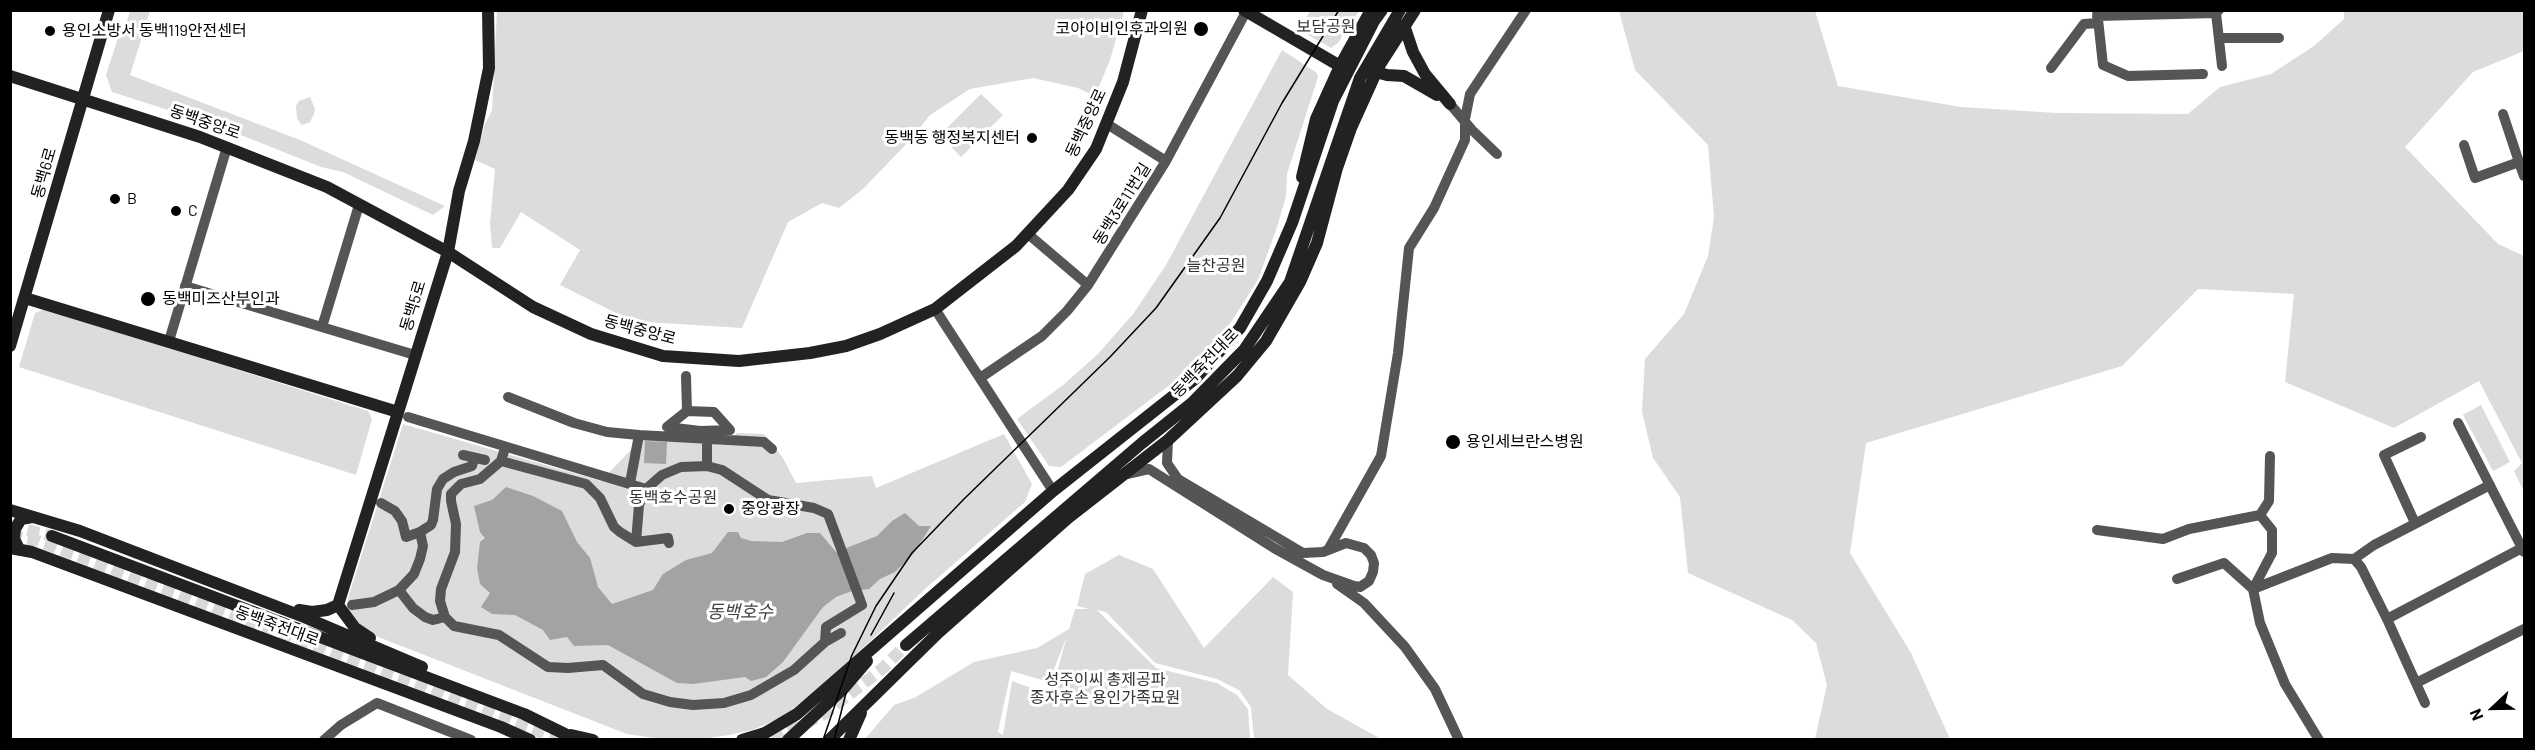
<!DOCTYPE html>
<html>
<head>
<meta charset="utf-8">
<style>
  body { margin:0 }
  #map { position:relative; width:2535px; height:750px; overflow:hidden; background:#fff; font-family:Barlow,sans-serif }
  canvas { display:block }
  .frame { position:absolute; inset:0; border:12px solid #000; pointer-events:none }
  .north { position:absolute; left:2463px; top:678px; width:60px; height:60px; -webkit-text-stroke:4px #fff; paint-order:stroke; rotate:248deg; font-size:16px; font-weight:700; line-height:24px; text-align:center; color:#000 }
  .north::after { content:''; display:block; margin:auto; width:21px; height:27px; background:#000; clip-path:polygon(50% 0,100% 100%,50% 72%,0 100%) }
</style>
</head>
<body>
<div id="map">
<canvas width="2535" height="750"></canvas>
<div class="frame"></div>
<div class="north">N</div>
</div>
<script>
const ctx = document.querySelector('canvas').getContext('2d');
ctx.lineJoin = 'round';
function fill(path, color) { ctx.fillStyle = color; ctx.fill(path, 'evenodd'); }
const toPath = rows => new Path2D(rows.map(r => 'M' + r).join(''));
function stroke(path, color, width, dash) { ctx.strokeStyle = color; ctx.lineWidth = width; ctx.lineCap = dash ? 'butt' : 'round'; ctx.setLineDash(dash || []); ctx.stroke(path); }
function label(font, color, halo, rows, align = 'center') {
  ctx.font = font + ' Barlow,"Noto Sans KR",sans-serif'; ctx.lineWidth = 6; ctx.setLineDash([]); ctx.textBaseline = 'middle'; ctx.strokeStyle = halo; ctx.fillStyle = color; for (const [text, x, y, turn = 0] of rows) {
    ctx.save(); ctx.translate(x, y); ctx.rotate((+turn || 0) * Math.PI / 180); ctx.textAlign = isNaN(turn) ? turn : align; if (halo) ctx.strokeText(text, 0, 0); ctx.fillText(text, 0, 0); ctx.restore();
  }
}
const green = toPath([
  [130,11,150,11,130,75,300,140,445,206,433,215,343,172,321,167,221,127,112,92,106,75,119,35,126,25],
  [497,11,1124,11,1110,60,1095,96,1078,88,1033,78,970,89,930,115,913,137,863,189,839,208,822,203,788,222,742,328,632,321,560,285,580,250,521,212,500,248,492,248,490,223,495,169,475,160,485,124,492,110],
  [1310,11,1310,10,1359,11,1338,43,1331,48,1299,30],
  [1619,11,1815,11,1838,86,1961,107,2056,113,2188,114,2220,87,2271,74,2314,46,2344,19,2344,11,2524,11,2524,51,2473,72,2405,147,2498,244,2524,256,2524,492,2514,471,2522,463,2479,381,2394,428,2285,382,2294,294,2198,289,2122,366,1866,443,1850,553,1911,653,1950,739,1815,739,1827,685,1816,643,1792,620,1688,573,1680,497,1653,458,1642,412,1645,359,1684,314,1708,256,1714,217,1708,145,1635,70],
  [1282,50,1317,73,1318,77,1287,174,1286,196,1277,227,1258,280,1220,339,1192,368,1061,467,1049,466,1017,419,1063,385,1098,354,1133,314,1166,265],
  [981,94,1003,115,961,157,940,135],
  [310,97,315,109,314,114,310,122,302,125,297,119,296,106,299,101],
  [45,309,368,411,372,419,356,475,19,367,35,313],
  [2481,405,2510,462,2493,471,2463,415],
  [403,424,601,481,647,433,730,440,737,433,764,434,783,458,796,483,872,476,876,488,1004,434,1032,484,1025,502,926,588,823,686,782,717,752,730,729,735,702,739,668,740,627,734,368,633,356,625,349,611,348,598],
  [1119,555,1153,569,1204,648,1273,577,1293,592,1288,675,1327,709,1381,739,1254,739,1251,707,1239,690,1217,679,1155,663,1106,612,1097,610,1156,668,1217,683,1237,695,1248,709,1250,739,865,739,894,705,916,697,974,662,1037,648,1069,629,1075,609,1089,609,1077,606,1085,574],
  [1067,636,1051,693,1048,694,1012,681,1003,735,998,732,1011,671,1049,682]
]);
const water = toPath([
  [645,441,667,442,666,464,644,463],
  [506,487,533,496,562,511,577,542,590,558,598,587,612,604,653,590,663,574,686,560,712,553,728,532,738,532,741,538,751,541,782,542,807,533,820,533,836,552,877,536,892,521,905,513,919,526,931,526,913,554,895,572,880,579,869,589,852,591,836,597,823,607,783,662,766,677,751,681,745,677,693,684,677,683,608,645,574,646,567,637,550,640,543,630,515,615,492,614,481,607,490,593,480,584,477,568,480,542,485,538,480,532,474,506,492,500]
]);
const secondaryTunnel = toPath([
  [10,526,52,536],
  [10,535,38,541,542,733,566,740],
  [773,740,824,714,882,669,906,645]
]);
const street = toPath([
  [2097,10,2103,65,2128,76,2203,74],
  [2216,13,2222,66],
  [2097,16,2216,13,2219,10],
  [2219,38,2279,38],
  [2051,68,2084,24,2098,23],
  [1450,104,1472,130,1497,154],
  [2503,114,2519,162],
  [1107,124,1166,161],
  [2464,145,2475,178,2519,162,2524,176],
  [1028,234,1088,285],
  [185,286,415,355],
  [935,309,1053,491],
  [322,327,359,205],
  [169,341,227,147],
  [686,376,687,411],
  [980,378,1042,336,1067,311,1088,285,1166,161,1247,10],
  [508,397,574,423,607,432,639,435,630,483],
  [408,417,646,489],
  [2458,423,2524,552],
  [667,427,687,411,714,412,730,430],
  [667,427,700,431,730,430],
  [639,435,764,442,772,449],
  [505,448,501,461,480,479,461,484,451,494,451,501,456,524,455,552,441,589,440,601,445,617,454,626,499,635,548,667,568,668,603,665,643,694,670,702,693,705,724,703,751,695,794,670,825,642,841,633],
  [463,455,485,460],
  [501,461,586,484,600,498,614,527,620,532,636,542,668,538,669,543],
  [707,466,707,440],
  [1127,474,1149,469,1274,548,1323,575,1354,586,1360,587,1369,581,1373,572,1374,563,1371,555,1364,548,1346,543,1323,552,1303,553,1178,479,1167,463,1168,440],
  [2260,515,2269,501,2270,456],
  [2415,523,2384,455,2421,437],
  [2097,530,2163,539,2189,529,2260,515,2272,530,2272,553,2253,589],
  [420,532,431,525,433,520,437,489,443,479,454,472,472,466,474,459],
  [636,542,639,505,646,489,662,475,681,467,707,466,722,470,768,500,814,508,828,514,862,605,826,627,825,642],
  [1328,550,1381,456,1398,353,1409,248,1434,208,1465,140,1465,119,1470,94,1526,10],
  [2354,559,2361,567,2387,619,2522,548],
  [2177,579,2224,563,2253,589],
  [1337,584,1364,603,1405,647,1435,689,1459,740],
  [2253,589,2332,558,2354,559,2374,545,2490,485],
  [2253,589,2260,623,2285,684,2319,740],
  [399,590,413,608,425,617,433,620,445,617],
  [352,605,374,602,399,590,414,574,420,559,423,546,420,532,406,537,402,521,395,511,381,503],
  [2387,619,2425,703],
  [2416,683,2524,629],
  [324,740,341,725,377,703,471,740]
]);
const secondary = toPath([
  [1244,10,1340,66],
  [1404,25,1413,52,1425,74,1450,104],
  [1376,72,1387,75,1404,76,1437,95],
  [10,76,200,137,327,187,448,252,533,307,591,334,663,356,739,361,810,353,846,346,880,334,935,309,1016,246,1068,190,1096,149,1123,82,1142,10],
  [1302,177,1316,119,1340,66,1371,10],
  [25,298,398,412],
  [10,346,109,10],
  [10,510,80,531,304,617,422,667],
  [52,536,524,714,577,740],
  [10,548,32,552,501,727,530,740],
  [19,549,14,539,15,529,21,519,32,517],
  [338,605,448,252,459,191,474,141,489,68,488,10],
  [338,605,355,628,370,638],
  [299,610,312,612,327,610,338,605],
  [906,645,1142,443,1192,403,1244,350,1290,282,1360,78,1400,10],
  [571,735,593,740],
  [742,740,765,733,797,714,1053,491,1196,378,1240,328,1267,281,1292,223,1333,101,1374,21,1382,10],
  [788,740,843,689,867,661],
  [829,740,938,633,1068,518,1168,440,1237,376,1266,341,1300,282,1317,243,1337,168,1351,128,1379,66,1415,10],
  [849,740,861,713]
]);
const tram = toPath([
  [871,635,894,593],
  [823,740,852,655,876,606,912,553,964,499,1110,357,1156,308,1220,218,1282,103,1339,10],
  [834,740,846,693]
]);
const markers = [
  [1201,29,8,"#000"],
  [50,31,6,"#000"],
  [1032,138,6,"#000"],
  [115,199,6,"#000"],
  [176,211,6,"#000"],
  [148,299,8,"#000"],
  [1453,442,8,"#000"],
  [729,509,6,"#000"]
];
const parkNames = [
  ["보담공원",1326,27],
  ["늘찬공원",1216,266],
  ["동백호수공원",673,498],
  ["성주이씨 총제공파",1105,680],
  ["종자후손 용인가족묘원",1105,698]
];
const poiNames = [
  ["코아이비인후과의원",1188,29,"right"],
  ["용인소방서 동백119안전센터",62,31],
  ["동백동 행정복지센터",1020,138,"right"],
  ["B",127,199],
  ["C",188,211],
  ["동백미즈산부인과",162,299],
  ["용인세브란스병원",1466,442],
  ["중앙광장",741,509]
];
const streetNames = [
  ["동백중앙로",205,122,19],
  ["동백중앙로",1086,123,-65],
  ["동백6로",44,173,-74],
  ["동백3로11번길",1122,204,-58],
  ["동백5로",413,306,-73],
  ["동백중앙로",640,330,15],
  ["동백죽전대로",1205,363,-46],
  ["동백죽전대로",277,626,20]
];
const waterNames = [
  ["동백호수",740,612]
];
fill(green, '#dcdcdc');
fill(water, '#a3a3a3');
stroke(secondaryTunnel, '#d9d9d9', 12, [12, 6]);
stroke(street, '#555', 10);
stroke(secondary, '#222', 12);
stroke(tram, '#000', 1.5);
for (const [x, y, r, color] of markers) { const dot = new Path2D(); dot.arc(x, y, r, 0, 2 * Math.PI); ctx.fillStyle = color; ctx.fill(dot); stroke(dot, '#fff', 2); }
label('16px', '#333', '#fff', parkNames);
label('16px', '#000', '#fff', poiNames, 'left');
label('16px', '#000', '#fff', streetNames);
label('italic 18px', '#444', '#fff', waterNames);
</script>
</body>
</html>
